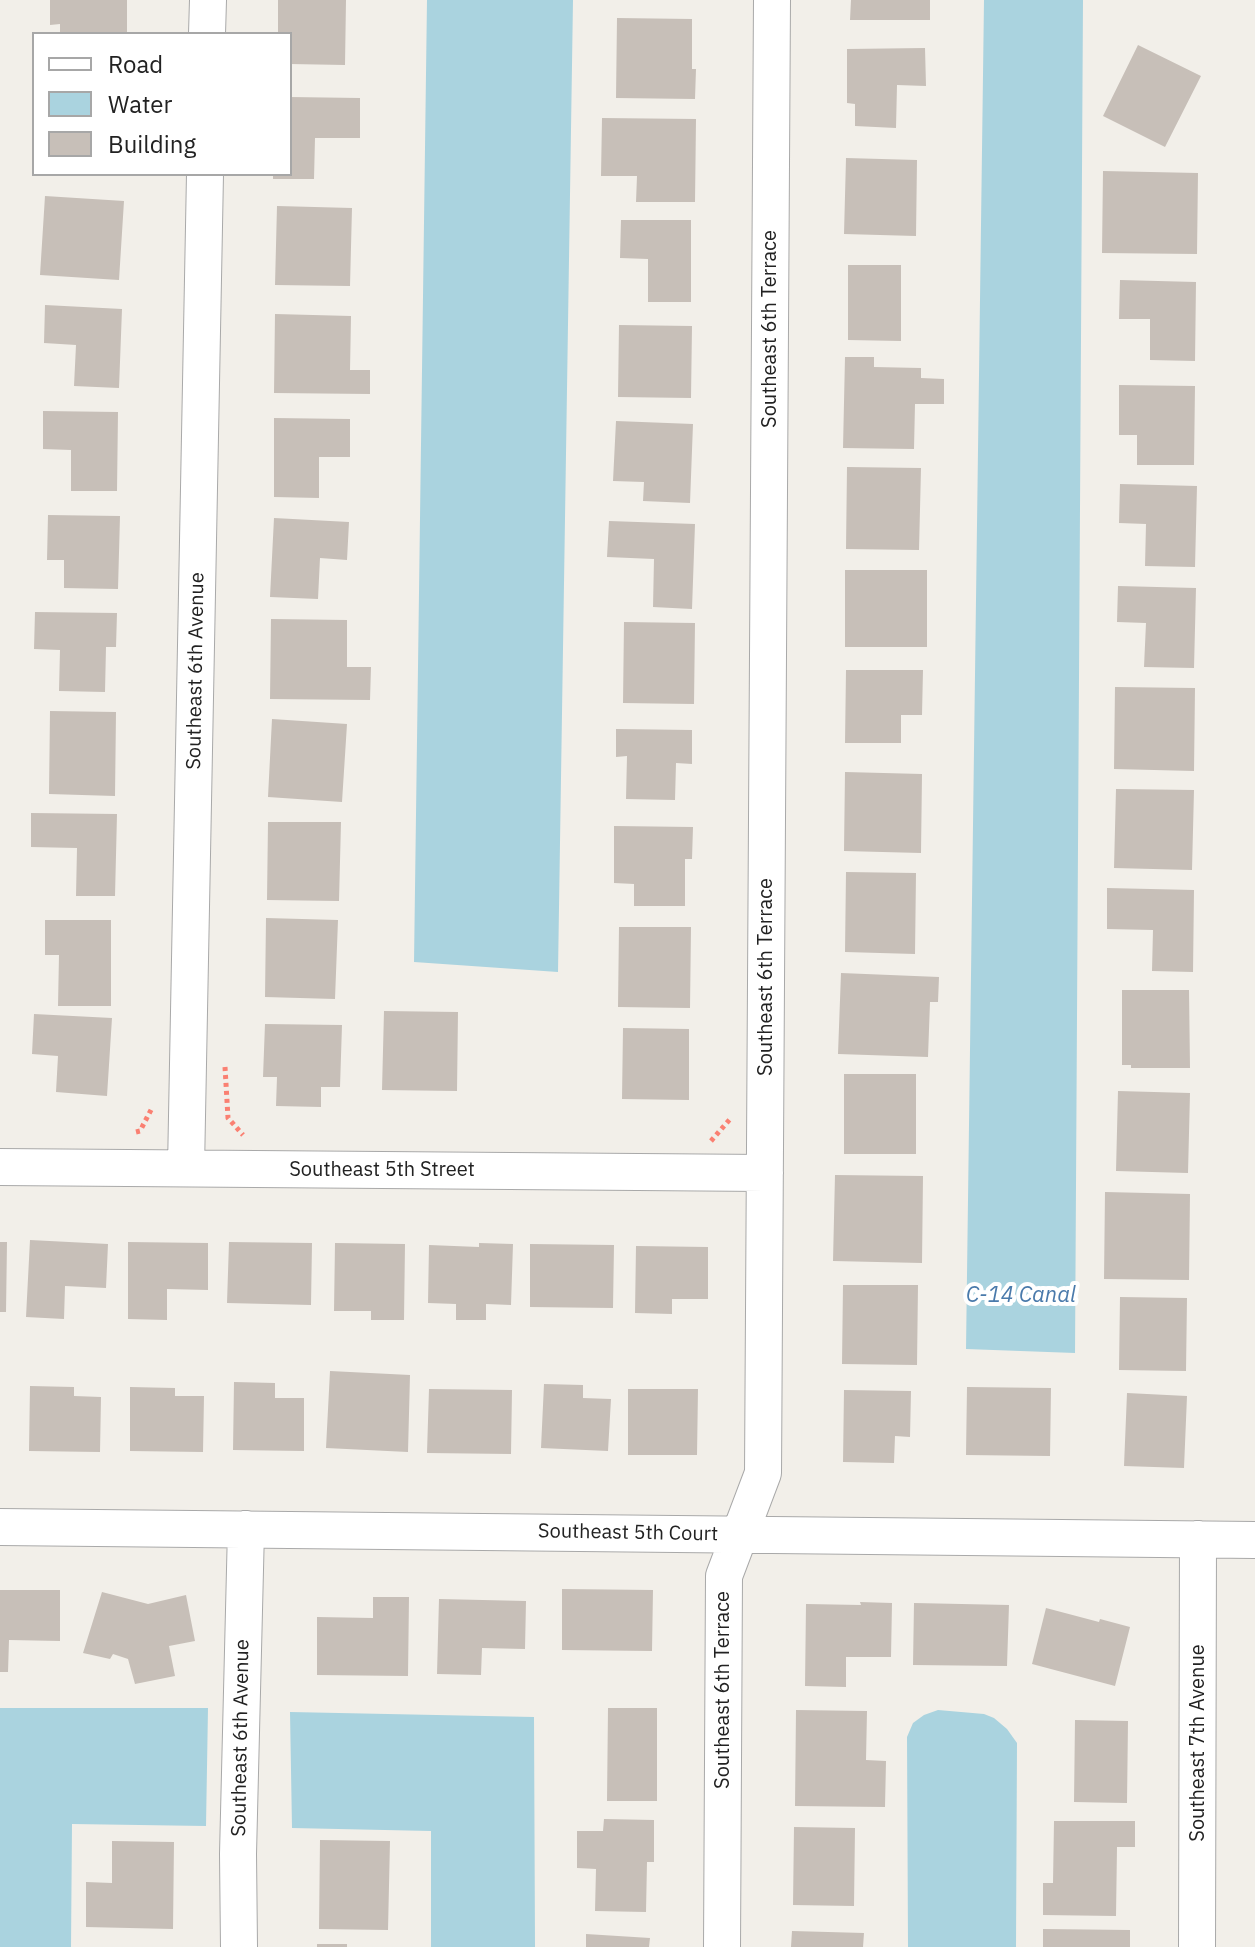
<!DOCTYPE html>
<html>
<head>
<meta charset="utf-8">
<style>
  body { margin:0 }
  #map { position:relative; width:1255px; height:1947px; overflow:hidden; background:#f2efe9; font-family:"IBM Plex Sans",sans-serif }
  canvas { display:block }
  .legend { position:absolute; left:32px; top:32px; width:260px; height:144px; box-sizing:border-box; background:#fff; border:2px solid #a7a7a7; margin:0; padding:10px 14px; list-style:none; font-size:24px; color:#222 }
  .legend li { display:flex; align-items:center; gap:16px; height:40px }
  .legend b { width:40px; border:2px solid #a7a7a7 }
</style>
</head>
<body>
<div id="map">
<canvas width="1255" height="1947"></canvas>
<ul class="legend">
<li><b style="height:10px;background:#fff"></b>Road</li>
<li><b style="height:22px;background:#aad3df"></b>Water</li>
<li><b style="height:22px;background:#c7bfb8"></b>Building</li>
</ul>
</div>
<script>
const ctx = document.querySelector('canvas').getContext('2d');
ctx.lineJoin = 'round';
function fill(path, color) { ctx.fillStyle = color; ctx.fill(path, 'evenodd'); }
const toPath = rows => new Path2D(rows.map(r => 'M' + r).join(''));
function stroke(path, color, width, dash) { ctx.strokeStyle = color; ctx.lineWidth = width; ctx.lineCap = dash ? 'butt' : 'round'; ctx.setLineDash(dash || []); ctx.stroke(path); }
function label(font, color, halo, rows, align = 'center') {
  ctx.font = font + ' "IBM Plex Sans",sans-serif'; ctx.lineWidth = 8; ctx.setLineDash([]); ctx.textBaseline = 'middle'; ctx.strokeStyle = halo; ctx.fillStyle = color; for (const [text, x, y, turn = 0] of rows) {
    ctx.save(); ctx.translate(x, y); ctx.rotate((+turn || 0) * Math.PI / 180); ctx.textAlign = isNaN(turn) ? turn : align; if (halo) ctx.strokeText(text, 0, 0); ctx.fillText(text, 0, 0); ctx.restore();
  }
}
const water = toPath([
  [427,0,573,0,558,972,414,962],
  [984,0,1083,0,1075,1353,966,1349],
  [0,1708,208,1708,206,1826,72,1824,71,1947,0,1947],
  [938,1710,984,1714,994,1718,1007,1729,1017,1743,1016,1947,908,1947,907,1737,913,1723,924,1715],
  [290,1712,534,1717,535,1947,431,1947,431,1831,292,1828]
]);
const building = toPath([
  [50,0,127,0,127,34,60,34,60,24,50,25],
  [278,0,346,0,345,65,290,64,290,34,278,34],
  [851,0,930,0,930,20,850,20],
  [617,18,692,19,692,69,696,69,695,99,616,98],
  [1138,45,1201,76,1165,147,1103,116],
  [925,48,926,86,897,85,896,128,855,126,855,104,847,103,847,49],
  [290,97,360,98,360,138,315,138,314,179,273,179,273,174,290,174],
  [602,118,696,119,695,202,636,202,637,176,601,176],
  [846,158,917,160,916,236,844,234],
  [1103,171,1198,173,1197,254,1102,253],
  [45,196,124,201,119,280,40,275],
  [277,206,352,208,350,286,275,285],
  [621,220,691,220,691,302,648,302,648,259,620,258],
  [848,265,901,265,901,341,848,340],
  [1120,280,1196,282,1195,361,1150,360,1150,319,1119,319],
  [45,305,122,309,119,388,74,386,76,345,44,343],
  [275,314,351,316,350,370,370,370,370,394,274,393],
  [619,325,692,326,691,398,618,397],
  [845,357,874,357,874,367,921,368,921,378,944,379,944,404,915,404,914,449,843,448],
  [1119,385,1195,386,1194,465,1137,465,1137,435,1119,435],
  [43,411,118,412,117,491,71,491,71,450,43,449],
  [274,418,350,419,350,457,319,457,319,498,274,497],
  [616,421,693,424,690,503,643,501,644,482,613,481],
  [847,467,921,468,919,550,846,549],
  [1120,484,1197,486,1195,567,1145,566,1146,524,1119,523],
  [48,515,120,516,118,589,64,588,64,560,47,560],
  [274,518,349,522,347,560,320,558,318,599,270,597],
  [609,521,695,524,692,609,653,607,654,559,607,557],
  [845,570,927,570,927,647,845,647],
  [1118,586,1196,588,1194,668,1144,667,1146,623,1117,622],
  [35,612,117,613,116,647,106,647,105,692,59,691,60,650,34,649],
  [271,619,347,620,347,667,371,667,370,700,270,699],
  [624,622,695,623,694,704,623,703],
  [846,670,923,670,922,715,901,715,901,743,845,743],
  [1115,687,1195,688,1194,771,1114,769],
  [50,711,116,712,115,796,49,794],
  [272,719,347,724,342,802,268,797],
  [616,729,692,730,692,764,676,763,675,800,626,799,627,756,616,757],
  [845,772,922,774,921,853,844,851],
  [1116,789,1194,790,1192,870,1114,868],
  [31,813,117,814,115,896,76,896,77,848,31,847],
  [268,822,341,822,339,901,267,900],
  [614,826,693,827,692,859,685,859,685,906,634,906,634,884,614,883],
  [846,872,916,873,915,954,845,952],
  [1107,888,1194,890,1193,972,1152,971,1153,930,1107,929],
  [266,918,338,920,335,999,265,997],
  [45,920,111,920,111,1006,58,1006,59,955,45,955],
  [619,927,691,927,690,1008,618,1007],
  [841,973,939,977,938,1002,930,1002,928,1057,838,1054],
  [1122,990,1189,990,1190,1068,1131,1068,1131,1065,1122,1065],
  [384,1011,458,1012,457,1091,382,1090],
  [34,1014,112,1018,107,1096,56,1092,58,1056,32,1054],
  [265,1024,342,1025,340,1087,321,1087,321,1107,276,1106,277,1077,263,1077],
  [623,1028,689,1029,689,1100,622,1099],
  [844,1074,916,1074,916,1154,844,1154],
  [1118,1091,1190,1093,1188,1173,1116,1171],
  [835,1175,923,1176,922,1263,833,1261],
  [1105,1192,1190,1194,1189,1280,1104,1279],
  [30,1240,108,1244,106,1288,65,1286,64,1319,26,1317],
  [0,1242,7,1242,6,1312,0,1312],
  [128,1242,208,1243,208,1290,167,1289,167,1320,128,1319],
  [229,1242,312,1243,311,1305,227,1303],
  [335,1243,405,1244,404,1320,371,1320,371,1311,334,1311],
  [479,1243,513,1244,511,1305,486,1304,486,1320,456,1320,456,1304,428,1303,429,1245,479,1247],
  [530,1244,614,1245,613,1308,530,1307],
  [636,1246,708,1247,708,1299,672,1299,672,1314,635,1313],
  [843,1285,918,1285,917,1365,842,1364],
  [1120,1297,1187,1298,1186,1371,1119,1370],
  [330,1371,410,1375,408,1452,326,1448],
  [234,1382,275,1383,275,1398,304,1398,304,1451,233,1450],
  [544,1384,583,1385,583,1398,611,1399,608,1451,541,1448],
  [30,1386,74,1387,74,1396,101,1397,100,1452,29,1451],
  [130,1387,175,1388,175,1396,204,1396,203,1452,130,1451],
  [967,1387,1051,1388,1050,1456,966,1455],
  [429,1389,512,1390,511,1454,427,1453],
  [628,1389,698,1389,697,1455,628,1455],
  [844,1390,911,1391,910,1437,895,1436,894,1463,843,1462],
  [1127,1393,1187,1396,1184,1468,1124,1466],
  [562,1589,653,1590,652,1651,562,1650],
  [0,1590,60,1590,60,1641,9,1640,8,1672,0,1672],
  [102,1592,148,1604,186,1595,195,1641,169,1646,175,1676,135,1684,128,1659,113,1654,110,1659,83,1653],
  [373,1597,409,1597,408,1676,317,1675,317,1617,373,1618],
  [439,1599,526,1601,525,1649,482,1648,481,1675,437,1674],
  [860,1602,892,1603,891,1657,846,1657,846,1687,805,1686,806,1604,861,1605],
  [914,1603,1009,1605,1007,1666,913,1665],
  [1046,1608,1099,1622,1100,1619,1130,1627,1115,1686,1032,1664],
  [608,1708,657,1708,657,1801,607,1801],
  [796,1710,867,1711,866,1760,886,1761,885,1807,795,1806],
  [1075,1720,1128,1721,1127,1803,1074,1802],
  [604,1819,654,1820,654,1862,647,1862,646,1912,595,1911,596,1869,577,1868,577,1831,603,1831],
  [1054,1821,1135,1821,1135,1847,1117,1847,1116,1916,1043,1915,1043,1883,1053,1883],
  [794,1827,855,1828,854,1906,793,1905],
  [320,1840,390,1841,388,1930,319,1929],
  [112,1841,174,1842,173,1929,86,1927,86,1882,112,1883],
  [1043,1929,1130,1930,1130,1947,1043,1947],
  [792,1931,864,1933,863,1947,791,1947],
  [586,1934,650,1938,649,1947,586,1947],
  [317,1944,347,1944,347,1947,317,1947]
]);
const path = toPath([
  [225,1067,228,1118,243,1135],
  [136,1132,140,1131,152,1108],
  [711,1141,731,1118]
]);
const minor = toPath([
  [207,34,208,0],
  [0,1167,765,1173],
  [186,1168,205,174],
  [0,1527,1255,1540],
  [239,1947,238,1854,246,1529],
  [722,1947,724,1576,763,1473,772,0],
  [1197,1947,1198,1539]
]);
const streetNames = [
  ["Southeast 6th Terrace",770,329,-90],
  ["Southeast 6th Avenue",196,671,-89],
  ["Southeast 6th Terrace",766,977,-90],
  ["Southeast 5th Street",382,1170],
  ["Southeast 5th Court",628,1533,1],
  ["Southeast 6th Terrace",723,1690,-90],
  ["Southeast 6th Avenue",241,1738,-89],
  ["Southeast 7th Avenue",1198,1743,-90]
];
const waterNames = [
  ["C-14 Canal",1021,1296]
];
fill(water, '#aad3df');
fill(building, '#c7bfb8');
stroke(minor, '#a9a9a9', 38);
stroke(path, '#fa8072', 5, [4, 4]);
stroke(minor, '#fff', 36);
label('20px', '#222', '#fff', streetNames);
label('italic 22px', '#4a7aab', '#fff', waterNames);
</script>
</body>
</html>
